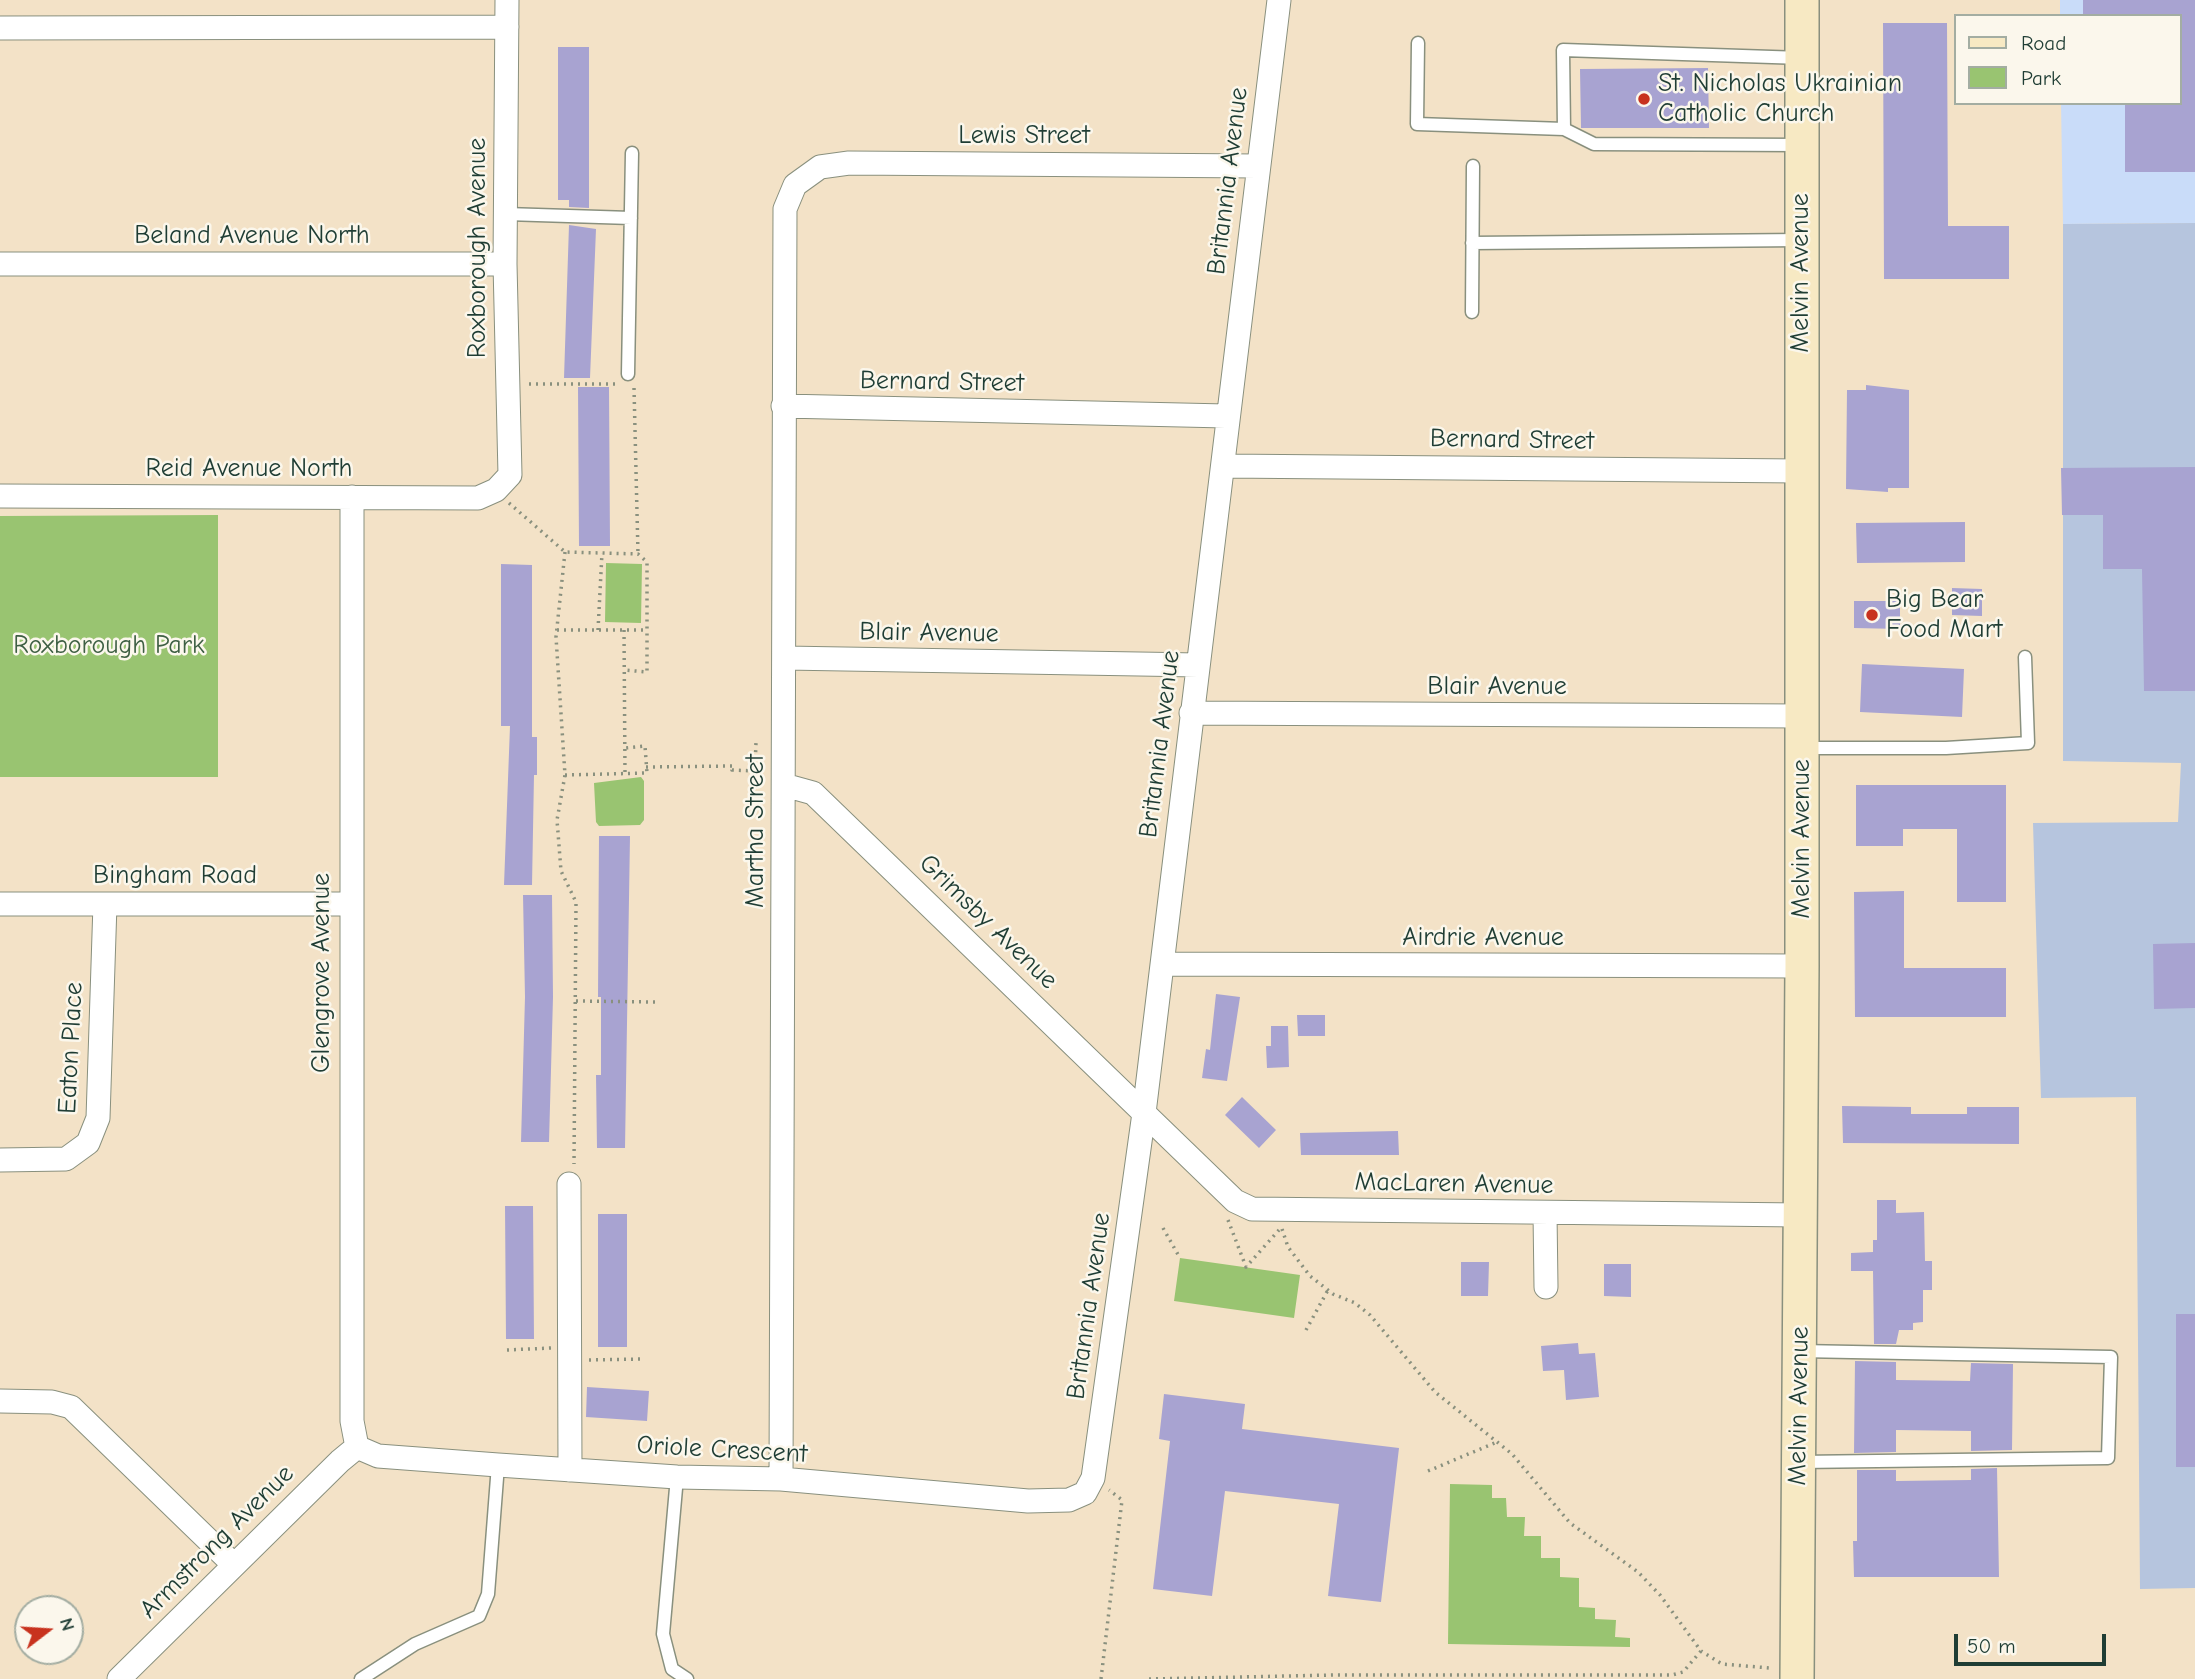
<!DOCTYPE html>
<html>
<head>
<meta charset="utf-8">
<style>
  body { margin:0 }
  #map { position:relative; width:2195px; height:1679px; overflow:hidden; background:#f3e2c7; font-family:"Comic Neue",sans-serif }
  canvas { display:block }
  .legend { position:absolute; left:1954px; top:14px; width:228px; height:91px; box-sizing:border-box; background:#fbf7ec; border:2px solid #a3ada2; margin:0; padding:9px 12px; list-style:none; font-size:21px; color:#1f3d34 }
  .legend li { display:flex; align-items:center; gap:14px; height:35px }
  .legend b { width:35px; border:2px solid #a3ada2 }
  .north { position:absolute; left:14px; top:1595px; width:70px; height:70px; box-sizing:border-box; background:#fbf7ec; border:2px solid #a3ada2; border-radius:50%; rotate:73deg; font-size:19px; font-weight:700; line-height:28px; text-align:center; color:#1f3d34 }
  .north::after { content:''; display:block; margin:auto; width:24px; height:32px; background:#c8321e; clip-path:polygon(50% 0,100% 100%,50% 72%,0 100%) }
  .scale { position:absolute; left:1954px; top:1634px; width:152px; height:32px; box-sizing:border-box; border:4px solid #1f3d34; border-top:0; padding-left:9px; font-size:21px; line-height:24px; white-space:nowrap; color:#1f3d34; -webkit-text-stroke:5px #fbf7ec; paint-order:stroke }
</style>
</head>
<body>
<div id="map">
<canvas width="2195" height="1679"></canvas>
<ul class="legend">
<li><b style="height:9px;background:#f7e9c3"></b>Road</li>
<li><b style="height:19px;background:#99c471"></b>Park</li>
</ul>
<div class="north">N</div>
<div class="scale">50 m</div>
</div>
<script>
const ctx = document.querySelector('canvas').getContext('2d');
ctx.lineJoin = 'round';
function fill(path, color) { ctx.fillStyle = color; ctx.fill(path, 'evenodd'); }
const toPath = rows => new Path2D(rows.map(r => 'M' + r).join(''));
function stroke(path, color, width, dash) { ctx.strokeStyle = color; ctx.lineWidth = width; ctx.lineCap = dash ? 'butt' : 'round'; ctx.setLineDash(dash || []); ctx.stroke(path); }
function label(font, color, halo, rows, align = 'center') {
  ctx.font = font + ' "Comic Neue",sans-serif'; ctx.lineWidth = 5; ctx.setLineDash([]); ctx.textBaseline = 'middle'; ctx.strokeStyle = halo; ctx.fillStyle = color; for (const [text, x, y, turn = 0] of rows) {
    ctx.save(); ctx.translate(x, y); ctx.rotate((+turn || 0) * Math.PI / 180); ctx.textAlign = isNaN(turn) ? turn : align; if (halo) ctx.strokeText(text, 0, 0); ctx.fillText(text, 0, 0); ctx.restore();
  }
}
const built = toPath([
  [2060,0,2195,0,2195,223,2063,224,2061,103,2179,103,2179,16,2060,16]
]);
const industrial = toPath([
  [2195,223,2195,1588,2140,1589,2136,1097,2041,1098,2033,823,2178,822,2181,763,2063,761,2063,224]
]);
const green = toPath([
  [218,515,218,777,0,777,0,516],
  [606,563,642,564,641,623,605,622],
  [641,777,644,781,644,820,640,825,599,826,596,822,594,783],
  [1180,1258,1300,1275,1294,1318,1174,1301],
  [1450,1484,1492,1485,1492,1498,1506,1498,1507,1517,1525,1517,1524,1536,1541,1536,1541,1558,1560,1558,1560,1577,1579,1578,1579,1607,1595,1608,1595,1619,1616,1620,1615,1637,1630,1638,1630,1647,1448,1644]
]);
const building = toPath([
  [2083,0,2195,0,2195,172,2125,172,2125,103,2179,103,2179,16,2083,16],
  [1883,23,1947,23,1948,226,2009,226,2009,279,1884,279],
  [558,47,589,47,589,208,569,207,569,200,558,200],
  [1708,68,1709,128,1581,128,1580,69],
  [569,225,596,229,590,378,564,378],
  [1866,385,1909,390,1909,488,1888,488,1888,492,1846,489,1847,390,1866,390],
  [578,387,609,387,610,546,579,546],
  [2195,467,2195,691,2144,691,2142,569,2103,569,2103,515,2062,515,2061,468],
  [1965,522,1965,562,1857,563,1856,523],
  [501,564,532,565,532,737,537,737,537,775,534,775,532,885,504,885,510,726,501,726],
  [1952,588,1982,589,1982,616,1952,615],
  [1854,601,1900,601,1900,629,1854,628],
  [1862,664,1964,669,1962,717,1860,712],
  [1856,785,2006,785,2006,902,1957,902,1957,829,1903,829,1903,846,1856,846],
  [599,836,630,836,625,1148,597,1148,596,1075,601,1075,601,997,598,997],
  [1904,891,1904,968,2006,968,2006,1017,1855,1017,1854,892],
  [523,895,552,895,553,997,549,1142,521,1142,525,997],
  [2195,943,2195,1008,2154,1009,2153,944],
  [1216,994,1240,997,1227,1081,1202,1078,1206,1049,1210,1050],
  [1297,1015,1325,1015,1325,1036,1298,1036],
  [1271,1026,1288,1026,1289,1067,1267,1068,1266,1046,1271,1046],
  [1242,1097,1276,1130,1259,1148,1225,1115],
  [1842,1106,1911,1107,1911,1114,1967,1114,1967,1107,2019,1107,2019,1144,1843,1143],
  [1398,1131,1399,1155,1301,1155,1300,1133],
  [1877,1200,1896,1200,1896,1213,1924,1212,1925,1261,1932,1261,1932,1290,1923,1290,1923,1322,1913,1323,1913,1330,1899,1330,1896,1344,1874,1344,1873,1271,1851,1271,1851,1253,1873,1252,1873,1240,1877,1240],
  [505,1206,533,1206,534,1339,506,1339],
  [598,1214,627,1214,627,1347,598,1347],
  [1461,1262,1489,1262,1488,1296,1461,1296],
  [1604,1264,1631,1264,1631,1297,1604,1296],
  [2176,1314,2195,1314,2195,1467,2176,1467],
  [1578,1343,1579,1354,1595,1353,1599,1397,1566,1400,1564,1370,1543,1371,1541,1346],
  [1855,1361,1896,1362,1896,1380,1970,1381,1971,1363,2013,1364,2012,1450,1971,1451,1971,1431,1896,1430,1896,1452,1854,1453],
  [587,1387,649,1391,647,1421,586,1417],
  [1164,1394,1245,1404,1242,1429,1399,1448,1381,1602,1328,1596,1339,1504,1225,1491,1212,1596,1153,1589,1170,1441,1159,1439],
  [1997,1468,1999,1577,1854,1577,1853,1541,1857,1541,1857,1470,1896,1470,1896,1481,1971,1480,1971,1469]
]);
const path = toPath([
  [529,384,616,384],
  [634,388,638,554],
  [509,503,565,552,638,554,647,562,647,672,624,670],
  [565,552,556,637,565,775,557,820,561,871,576,902,574,1164],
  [557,630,647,630],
  [598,630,602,553],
  [624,630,625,774],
  [646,767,733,766,732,770,755,771,756,742],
  [565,775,647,773,645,746,625,748],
  [576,1001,655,1002],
  [1228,1220,1246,1267,1279,1230],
  [1163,1228,1180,1258],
  [1282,1229,1288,1247,1310,1276,1333,1294,1355,1303,1370,1315,1435,1392,1512,1454,1570,1523,1638,1572,1660,1595,1701,1651,1722,1664,1770,1668],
  [1306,1330,1328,1290],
  [507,1350,551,1348],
  [589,1360,643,1359],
  [1428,1471,1497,1442],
  [1101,1679,1122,1500,1109,1490],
  [1149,1679,1333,1675,1672,1675,1683,1672,1701,1651]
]);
const lane = toPath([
  [1418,43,1417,124,1564,129,1594,144,1801,145],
  [1564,129,1563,50,1802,58],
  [506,214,631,218],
  [1472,243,1801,240],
  [1472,312,1473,166],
  [628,374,632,153],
  [1802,748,1946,748,2028,743,2025,657],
  [1800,1462,2108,1458,2111,1357,1800,1351],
  [677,1477,663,1634,672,1669,687,1679],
  [361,1679,415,1644,479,1616,488,1594,498,1465]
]);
const street = toPath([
  [0,28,507,27],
  [0,264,505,264],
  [783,406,1226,416],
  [1224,466,1800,471],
  [0,496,478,498,496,490,510,475,505,264,507,0],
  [352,497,352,1421,357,1447],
  [785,658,1198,665],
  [1191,713,1802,716],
  [784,785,813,793,1235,1201,1252,1209,1801,1215],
  [0,904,349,904],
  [1163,964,1802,966],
  [0,1160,66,1159,88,1143,98,1118,105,904],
  [569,1184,570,1470],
  [1545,1213,1546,1287],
  [0,1401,52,1402,71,1407,234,1565],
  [357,1447,378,1456,498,1465,677,1477,781,1479,1028,1501,1069,1500,1085,1493,1093,1478,1144,1113,1279,0],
  [781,1479,785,209,795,185,820,167,849,163,1258,166],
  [119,1679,340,1461,357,1447]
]);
const secondary = toPath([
  [1797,1679,1802,966,1802,0]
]);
const markers = [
  [1644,99,7,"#c8321e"],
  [1872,615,7,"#c8321e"]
];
const poiNames = [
  ["St. Nicholas Ukrainian",1658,84],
  ["Catholic Church",1658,114],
  ["Big Bear",1886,600],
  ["Food Mart",1886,630]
];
const streetNames = [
  ["Lewis Street",1024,136],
  ["Britannia Avenue",1228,181,-83],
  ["Beland Avenue North",252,236],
  ["Roxborough Avenue",478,248,-90],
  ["Melvin Avenue",1801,273,-90],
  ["Bernard Street",942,382,1],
  ["Bernard Street",1512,440,1],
  ["Reid Avenue North",249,469],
  ["Blair Avenue",929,633,1],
  ["Blair Avenue",1497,687],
  ["Britannia Avenue",1160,744,-83],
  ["Martha Street",756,831,-90],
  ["Melvin Avenue",1802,839,-90],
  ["Bingham Road",175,876],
  ["Grimsby Avenue",988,922,44],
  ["Airdrie Avenue",1483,938],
  ["Glengrove Avenue",322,973,-90],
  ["Eaton Place",71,1048,-87],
  ["MacLaren Avenue",1454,1184,1],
  ["Britannia Avenue",1089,1306,-82],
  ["Melvin Avenue",1799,1406,-89],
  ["Oriole Crescent",722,1450,3],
  ["Armstrong Avenue",217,1542,-45]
];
const parkNames = [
  ["Roxborough Park",109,646]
];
fill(built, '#c9dcf9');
fill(industrial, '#b6c5de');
fill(green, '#99c471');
fill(building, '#a8a3d1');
stroke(lane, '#89907e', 15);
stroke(street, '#89907e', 25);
stroke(secondary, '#89907e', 36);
stroke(path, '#89907e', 3.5, [2, 5]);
stroke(lane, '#fff', 12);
stroke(street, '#fff', 23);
stroke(secondary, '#f7e9c3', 33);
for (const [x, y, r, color] of markers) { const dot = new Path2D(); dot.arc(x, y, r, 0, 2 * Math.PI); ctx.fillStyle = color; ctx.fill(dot); stroke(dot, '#fbf7ec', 2.5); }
label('26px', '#1f3d34', '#fbf7ec', poiNames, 'left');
label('26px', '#1f3d34', '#fbf7ec', streetNames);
label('26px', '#3e5f43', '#fbf7ec', parkNames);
</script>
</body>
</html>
